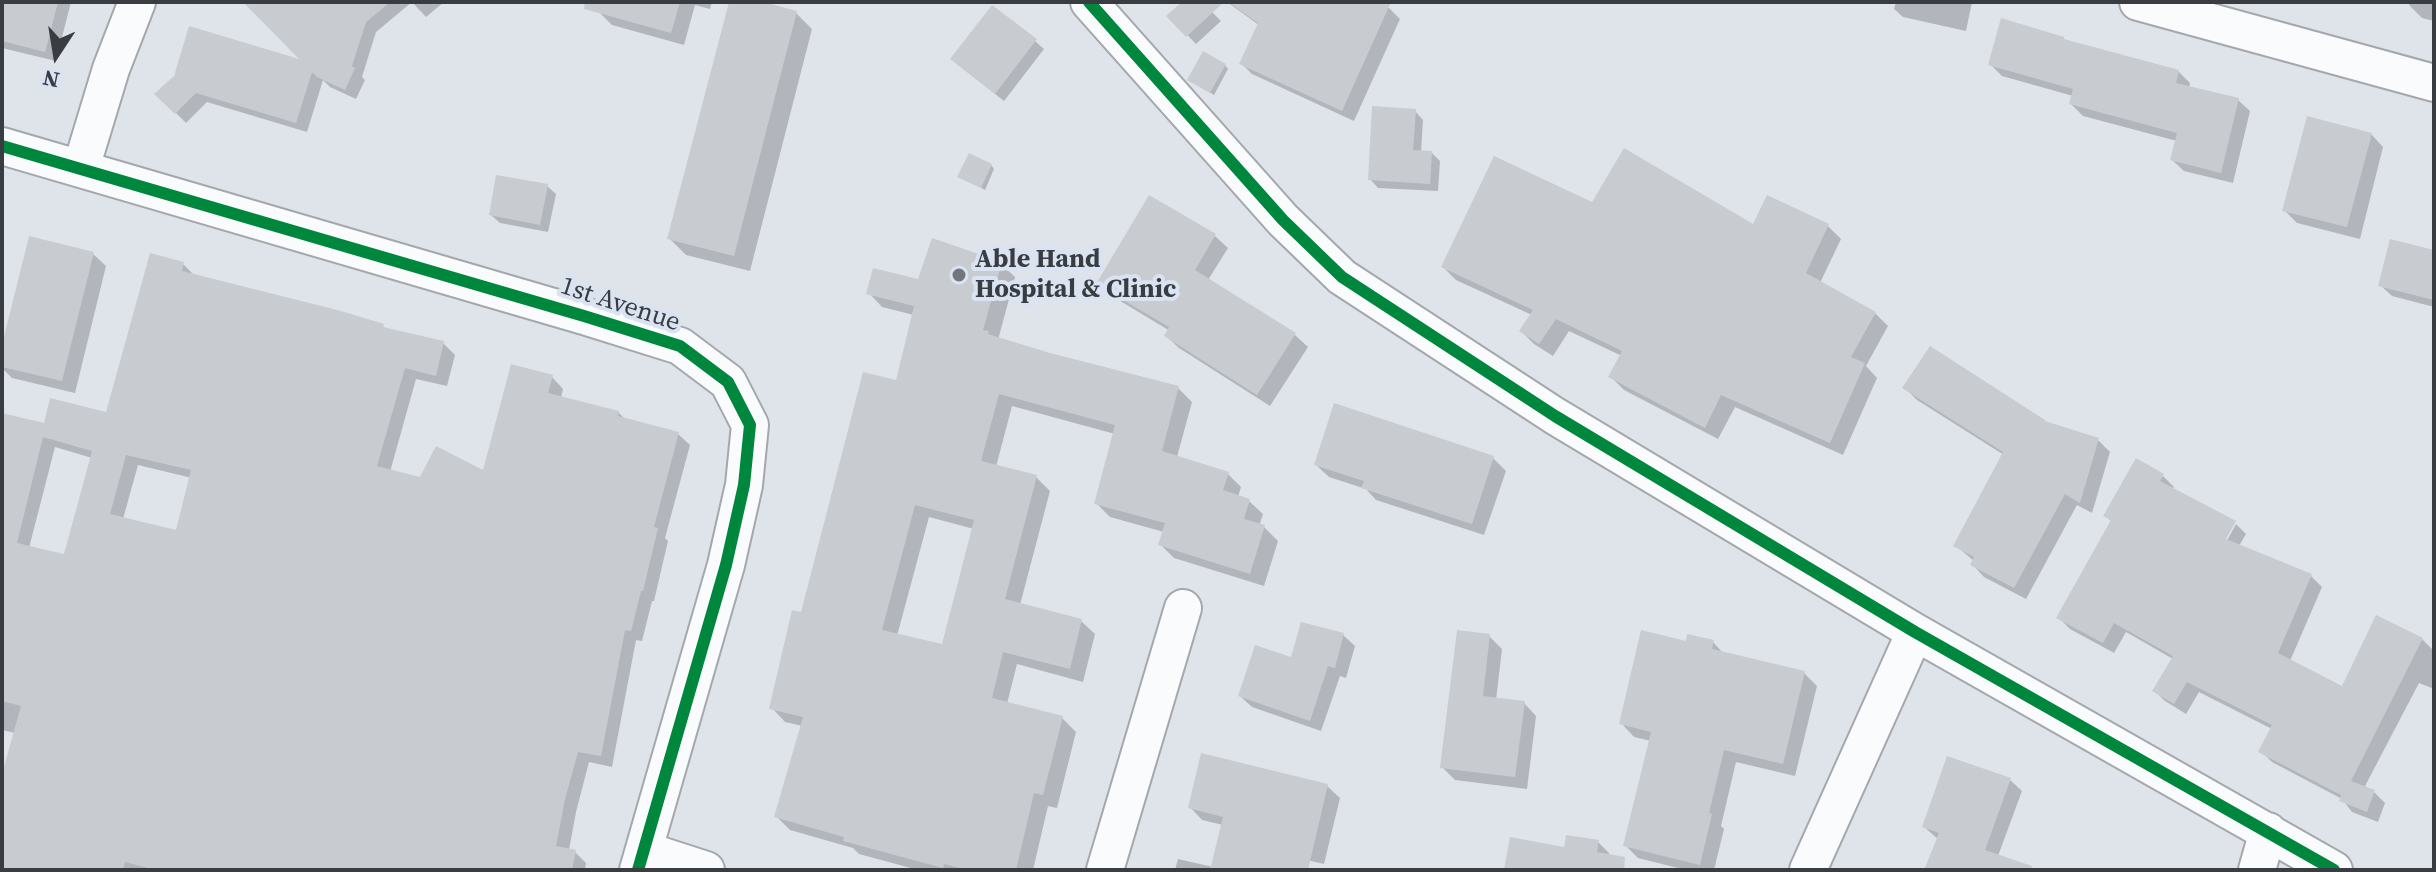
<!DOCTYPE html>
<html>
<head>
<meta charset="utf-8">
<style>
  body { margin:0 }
  #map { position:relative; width:2436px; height:872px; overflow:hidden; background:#dfe4eb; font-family:"Source Serif 4",serif }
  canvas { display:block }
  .frame { position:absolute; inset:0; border:4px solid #393d42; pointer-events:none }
  .north { position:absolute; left:16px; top:16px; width:80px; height:80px; -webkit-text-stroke:6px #d9e3f1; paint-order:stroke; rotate:192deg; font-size:22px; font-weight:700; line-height:32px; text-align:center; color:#393d42 }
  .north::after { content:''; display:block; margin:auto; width:28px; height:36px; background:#393d42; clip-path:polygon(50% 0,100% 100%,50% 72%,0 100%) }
</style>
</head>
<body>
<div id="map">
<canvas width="2436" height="872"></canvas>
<div class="frame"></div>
<div class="north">N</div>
</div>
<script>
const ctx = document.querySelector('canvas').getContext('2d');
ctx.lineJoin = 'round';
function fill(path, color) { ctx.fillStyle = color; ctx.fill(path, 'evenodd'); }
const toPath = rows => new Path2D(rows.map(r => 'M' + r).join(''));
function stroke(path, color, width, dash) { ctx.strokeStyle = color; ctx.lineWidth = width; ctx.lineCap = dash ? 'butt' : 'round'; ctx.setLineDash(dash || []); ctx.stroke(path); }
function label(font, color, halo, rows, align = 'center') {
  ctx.font = font + ' "Source Serif 4",serif'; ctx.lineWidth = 8; ctx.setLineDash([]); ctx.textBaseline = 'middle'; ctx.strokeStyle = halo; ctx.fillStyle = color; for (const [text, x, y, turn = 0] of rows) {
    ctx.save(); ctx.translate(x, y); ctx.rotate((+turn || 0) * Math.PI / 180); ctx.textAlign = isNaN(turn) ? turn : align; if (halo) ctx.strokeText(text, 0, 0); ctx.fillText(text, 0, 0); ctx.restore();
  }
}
const shadow = toPath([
  [2,2,71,2,56,61,2,48],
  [246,2,444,2,426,17,412,2,376,32,362,77,365,80,356,99,330,87,323,80,307,132,207,102,186,123,157,94,306,63],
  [602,2,712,2,710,9,695,5,684,45,612,25,599,12],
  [731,2,755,2,796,13,812,29,750,271,686,255,670,239],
  [1184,2,1202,2,1221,21,1196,44,1169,16],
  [1227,2,1376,2,1389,8,1400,19,1354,121,1252,74,1241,63,1259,25],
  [1896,2,1972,2,1966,31,1903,17,1894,9],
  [2410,2,2434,2,2434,21,2422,18,2409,5],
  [1035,41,1044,49,1004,101,961,67],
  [1990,64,2178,71,2190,83,2189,88,2238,100,2250,111,2233,183,2184,171,2172,160,2177,141,2083,116,2071,104,2073,96,2002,76],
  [1225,65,1228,69,1214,95,1189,80],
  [1415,111,1423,120,1421,152,1432,153,1440,161,1438,191,1378,188,1370,179],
  [2371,134,2383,147,2360,239,2297,223,2284,210],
  [991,165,994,169,985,190,960,176],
  [547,186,556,194,548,232,500,223,491,215],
  [1768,198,1828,226,1841,239,1820,283,1875,313,1888,326,1866,366,1877,378,1843,455,1735,407,1718,439,1624,390,1611,377,1622,356,1569,331,1553,356,1534,344,1521,331,1532,315,1456,280,1443,267,1593,205,1754,226],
  [1215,236,1228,248,1208,280,1295,335,1308,347,1270,406,1179,348,1166,336,1170,331,1112,296,1099,284],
  [2434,252,2434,307,2392,296,2380,285],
  [93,254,106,266,75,393,12,378,2,368,2,354],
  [183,264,194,275,383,326,387,330,443,343,455,355,447,386,416,379,390,472,421,480,485,472,552,377,563,389,561,398,618,412,626,420,678,434,690,445,665,538,668,541,654,601,652,601,642,641,636,640,612,767,589,762,576,812,569,850,575,852,586,863,585,870,2,870,2,782,15,733,2,730,2,415,46,426,108,415],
  [55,447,92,458,66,557,29,548],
  [138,465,192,478,178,532,123,519],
  [1001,264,1015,277,998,340,1178,388,1192,402,1177,457,1228,474,1241,487,1238,497,1249,501,1263,514,1259,526,1264,527,1278,541,1264,586,1174,558,1160,544,1164,532,1110,517,1096,503,1115,434,1012,406,996,467,1036,477,1050,491,1020,605,1081,621,1095,634,1083,682,1017,664,1007,704,1062,718,1076,732,1057,808,1048,806,1033,870,918,870,859,854,853,848,790,830,777,817,803,726,785,722,772,708,803,614,898,383,914,315,882,307,869,293],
  [929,517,974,529,944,646,897,636],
  [1905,388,2098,440,2110,452,2092,513,2077,505,2026,599,1984,577,1972,564,1974,561,1955,545,2004,455,1917,400],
  [1493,458,1506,471,1484,535,1376,500,1366,489,1329,477,1316,465],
  [2163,476,2174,487,2172,490,2235,524,2232,524,2220,546,2223,548,2236,524,2246,534,2239,546,2311,576,2322,587,2290,661,2343,689,2422,639,2433,650,2434,689,2419,683,2364,788,2374,792,2385,803,2378,822,2352,812,2342,799,2272,762,2261,751,2272,729,2199,692,2186,714,2165,701,2154,690,2173,659,2126,632,2114,653,2070,629,2059,618,2112,522,2105,515],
  [1343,635,1355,646,1346,678,1340,676,1321,731,1252,707,1240,696,1293,659],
  [1489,636,1502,649,1496,700,1524,703,1536,716,1527,789,1455,780,1442,767],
  [1713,642,1724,654,1804,673,1817,686,1795,776,1736,762,1721,826,1724,829,1714,870,1686,870,1638,858,1626,846,1651,741,1634,737,1622,724,1687,643],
  [2010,780,2022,791,1998,856,2036,870,1926,870,1938,839,1924,827],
  [1327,786,1340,798,1324,864,1294,857,1291,870,1175,870,1178,859,1213,867,1223,825,1202,820,1190,807],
  [1598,842,1609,853,1606,870,1506,870,1566,849]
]);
const building = toPath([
  [2,2,58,2,45,52,2,41],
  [243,2,390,2,366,22,352,66,355,68,345,90,317,77,312,72,296,123,196,93,175,114,154,94,174,76,189,26,299,59],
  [585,2,680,2,671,33,584,9],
  [729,2,763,2,797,11,734,256,667,239],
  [1182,2,1224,2,1186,37,1166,16],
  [1228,2,1391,2,1342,111,1239,64,1258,23],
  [992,5,1037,39,995,94,950,59],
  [2001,18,2064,37,2064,39,2179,70,2176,83,2239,98,2221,173,2170,160,2177,133,2069,104,2073,89,1988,65],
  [1203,51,1226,64,1210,93,1187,80],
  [1372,106,1416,109,1413,150,1432,151,1430,184,1368,180],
  [2307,116,2372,133,2347,227,2282,211],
  [1624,148,1753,224,1767,195,1829,224,1806,273,1876,312,1851,357,1865,363,1830,443,1721,395,1705,428,1608,377,1622,351,1556,319,1539,344,1519,331,1533,310,1441,267,1494,156,1592,202],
  [969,153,992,164,981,188,957,177],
  [496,175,548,184,540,225,489,215],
  [1149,195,1216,234,1195,270,1296,333,1257,395,1164,336,1169,327,1096,284],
  [29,236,94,252,62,381,2,367,2,345],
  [932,238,1002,262,983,330,989,331,988,334,1050,353,1179,386,1162,451,1229,472,1223,490,1250,499,1244,519,1265,525,1250,574,1158,545,1165,523,1094,504,1115,425,999,394,981,461,1037,475,1005,599,1082,619,1070,669,1003,652,992,698,1063,716,1043,795,1034,793,1016,870,968,870,944,864,943,868,843,841,844,837,774,817,803,717,769,709,792,610,801,612,863,372,896,380,914,306,866,294,873,268,918,279],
  [915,505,974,520,942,644,882,630],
  [2390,239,2434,250,2434,300,2378,286],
  [150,253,184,262,182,271,341,311,384,324,383,327,444,341,436,376,405,368,377,466,420,477,436,446,483,470,511,364,553,375,548,393,619,411,618,416,679,432,654,527,658,528,643,591,641,591,631,631,625,630,601,756,578,752,565,799,556,846,576,850,572,870,156,870,125,862,123,870,2,870,2,774,21,706,2,701,2,413,44,423,50,398,106,412],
  [43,437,92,451,64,554,17,543],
  [126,455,191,470,176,530,110,514],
  [1930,346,2045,420,2045,421,2099,438,2080,503,2065,494,2014,588,1970,565,1974,557,1953,546,2003,452,1902,388],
  [1334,403,1494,456,1472,524,1361,488,1364,481,1314,465],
  [2136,458,2164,474,2160,481,2236,521,2226,539,2312,574,2278,653,2342,686,2376,615,2423,638,2351,781,2375,790,2367,812,2339,801,2341,795,2258,752,2272,725,2187,682,2174,704,2152,691,2173,656,2114,623,2103,643,2056,618,2111,520,2103,516],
  [1301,622,1344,633,1335,668,1328,666,1310,721,1238,696,1255,645,1291,657],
  [1457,630,1490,634,1483,696,1525,701,1515,777,1440,768],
  [1641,630,1686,641,1687,634,1714,640,1712,649,1805,671,1783,764,1724,750,1709,813,1712,814,1700,865,1623,846,1651,732,1619,724],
  [1201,753,1328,784,1308,870,1210,870,1223,817,1188,808],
  [1947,756,2011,778,1985,850,2032,866,2031,870,1924,870,1939,833,1922,827],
  [1566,835,1599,840,1597,852,1625,857,1624,870,1504,870,1510,837,1564,847]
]);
const minor = toPath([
  [1089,2,1283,220,1342,277,1555,416,1915,632,2334,870],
  [2138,2,2434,83],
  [2,146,584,316,680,346,728,382,750,425,744,485,726,565,638,870],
  [81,168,111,69,137,2],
  [644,850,706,870],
  [1105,870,1183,608],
  [1808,870,1915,632],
  [2257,870,2268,831]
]);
const cycleway = toPath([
  [1089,2,1283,220,1342,277,1555,416,1915,632,2334,870],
  [2,146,584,316,680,346,728,382,750,425,744,485,726,565,638,870]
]);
const markers = [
  [959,275,8,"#73777d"]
];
const poiNames = [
  ["Able Hand",975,260],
  ["Hospital & Clinic",975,290]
];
const streetNames = [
  ["1st Avenue",620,305,18]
];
fill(shadow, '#0003');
fill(building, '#c8ccd1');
stroke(minor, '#a4a8ad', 40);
stroke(minor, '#fafbfc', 36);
stroke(cycleway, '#00873e', 12);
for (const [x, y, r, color] of markers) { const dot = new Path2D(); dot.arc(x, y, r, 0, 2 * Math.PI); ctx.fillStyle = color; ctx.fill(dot); stroke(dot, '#d9e3f1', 3); }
label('bold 26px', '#393d42', '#d9e3f1', poiNames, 'left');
label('26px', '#393d42', '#d9e3f1', streetNames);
</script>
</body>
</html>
